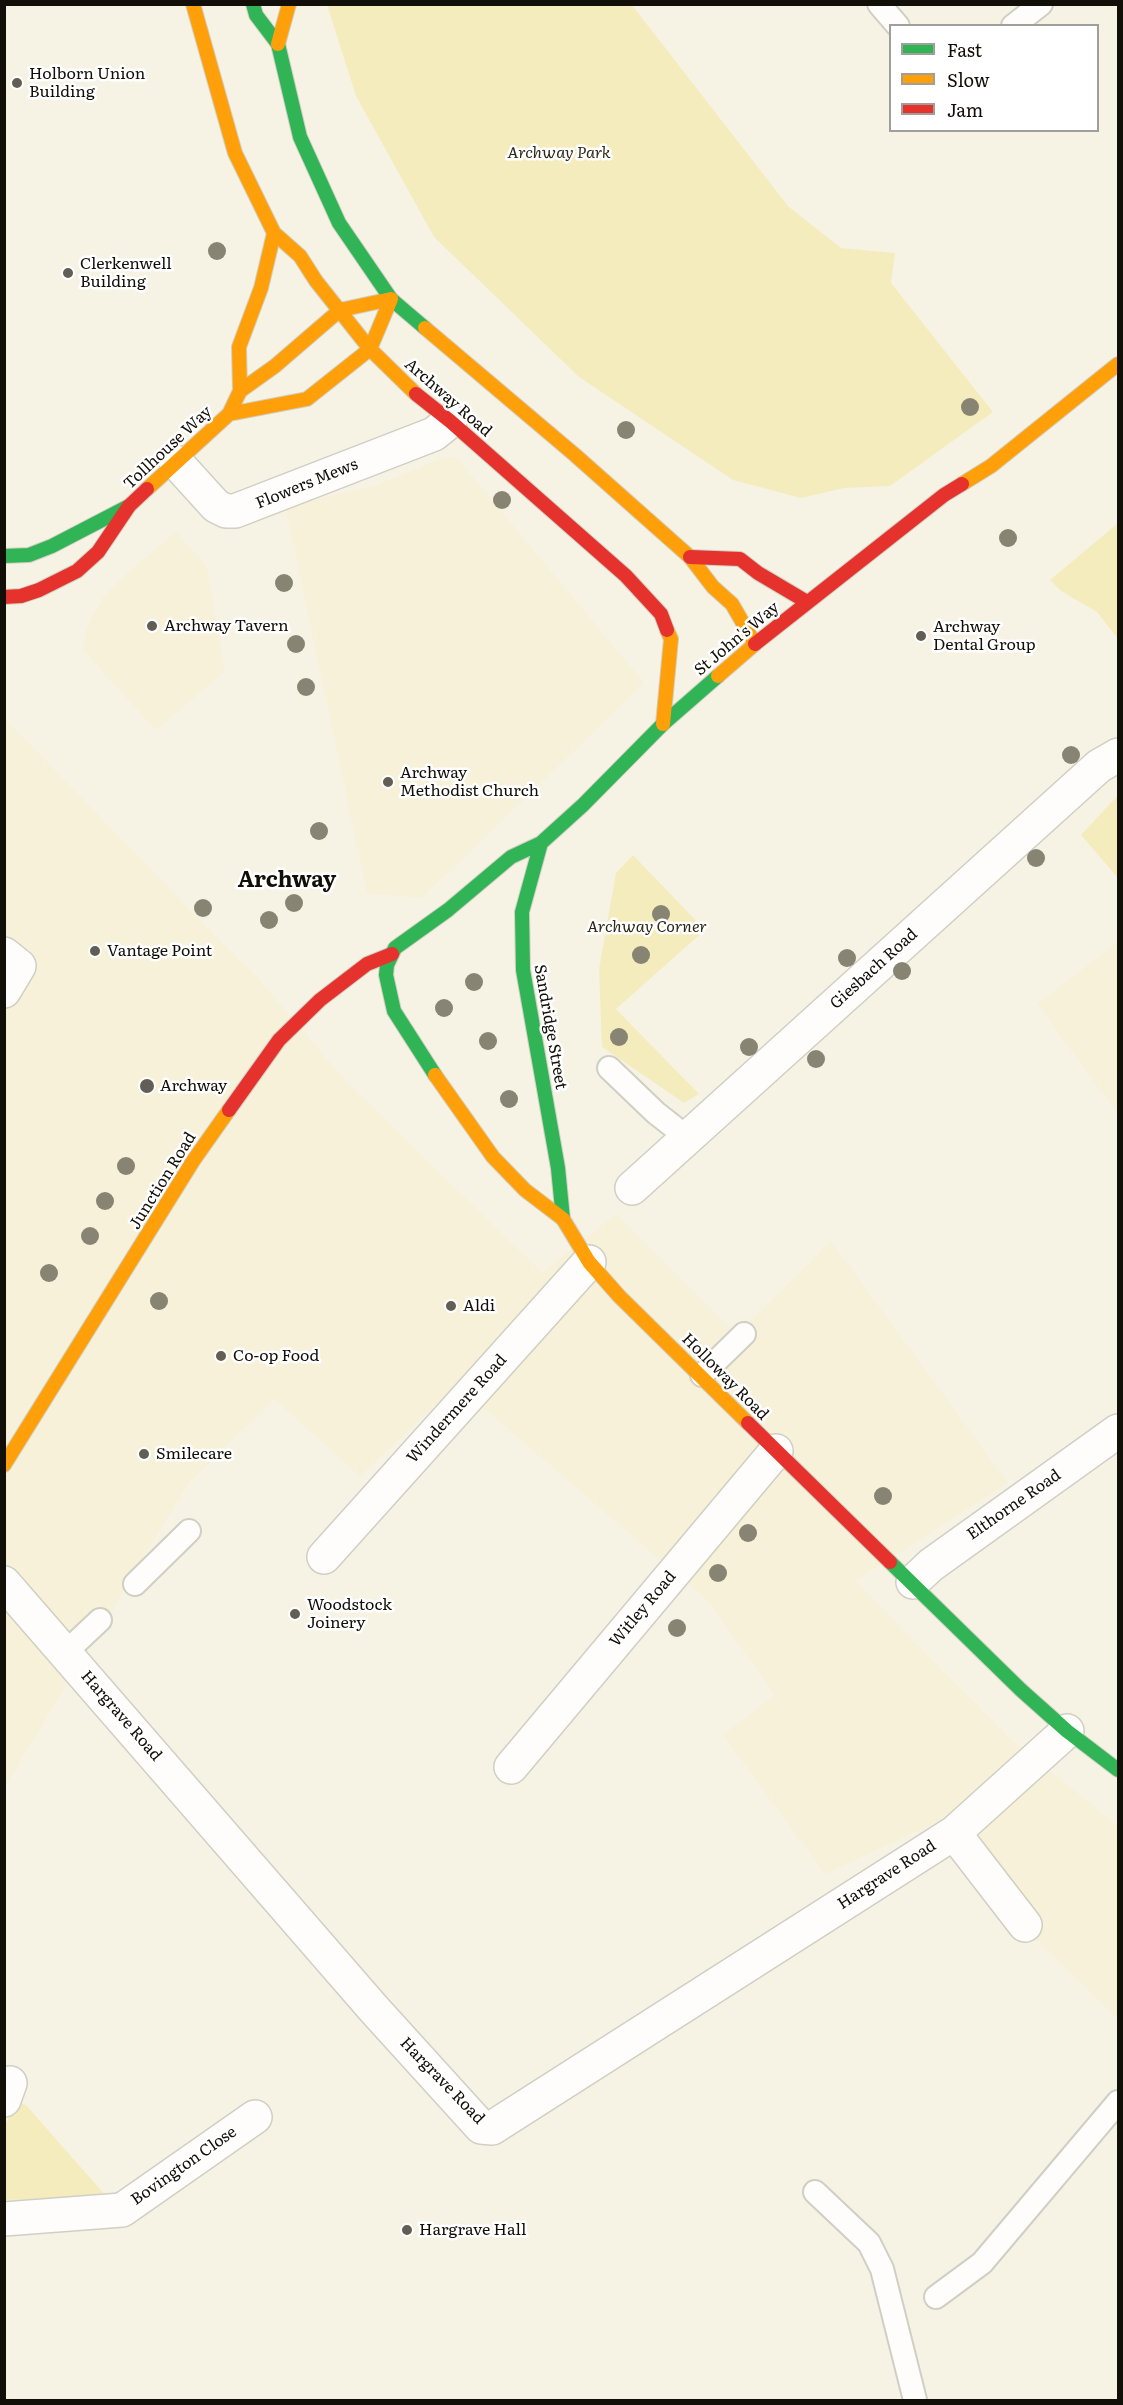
<!DOCTYPE html>
<html>
<head>
<meta charset="utf-8">
<style>
  body { margin:0 }
  #map { position:relative; width:1123px; height:2405px; overflow:hidden; background:#f6f3e5; font-family:Literata,serif }
  canvas { display:block }
  .frame { position:absolute; inset:0; border:6px solid #110f07; pointer-events:none }
  .legend { position:absolute; left:889px; top:24px; width:210px; height:108px; box-sizing:border-box; background:#fff; border:2px solid #a09f9c; margin:0; padding:8px 10px; list-style:none; font-size:18px; color:#110f07 }
  .legend li { display:flex; align-items:center; gap:12px; height:30px }
  .legend b { width:30px; border:2px solid #a09f9c }
</style>
</head>
<body>
<div id="map">
<canvas width="1123" height="2405"></canvas>
<div class="frame"></div>
<ul class="legend">
<li><b style="height:8px;background:#30b455"></b>Fast</li>
<li><b style="height:8px;background:#ff9f0a"></b>Slow</li>
<li><b style="height:8px;background:#e5322d"></b>Jam</li>
</ul>
</div>
<script>
const ctx = document.querySelector('canvas').getContext('2d');
ctx.lineJoin = 'round';
function fill(path, color) { ctx.fillStyle = color; ctx.fill(path, 'evenodd'); }
const toPath = rows => new Path2D(rows.map(r => 'M' + r).join(''));
function stroke(path, color, width, dash) { ctx.strokeStyle = color; ctx.lineWidth = width; ctx.lineCap = dash ? 'butt' : 'round'; ctx.setLineDash(dash || []); ctx.stroke(path); }
function label(font, color, halo, rows, align = 'center') {
  ctx.font = font + ' Literata,serif'; ctx.lineWidth = 5; ctx.setLineDash([]); ctx.textBaseline = 'middle'; ctx.strokeStyle = halo; ctx.fillStyle = color; for (const [text, x, y, turn = 0] of rows) {
    ctx.save(); ctx.translate(x, y); ctx.rotate((+turn || 0) * Math.PI / 180); ctx.textAlign = isNaN(turn) ? turn : align; if (halo) ctx.strokeText(text, 0, 0); ctx.fillText(text, 0, 0); ctx.restore();
  }
}
const built = toPath([
  [456,457,644,683,422,898,367,893,285,506,374,486,441,459],
  [176,532,207,567,225,671,156,730,83,650,86,629,103,597,134,567],
  [5,719,239,960,251,970,344,1079,542,1273,616,1214,736,1335,831,1241,1008,1483,855,1581,1006,1735,1118,1826,1118,2019,1041,1944,939,1821,825,1874,723,1735,775,1695,707,1600,457,1385,360,1476,274,1399,188,1484,5,1786],
  [1118,942,1118,1114,1037,1004]
]);
const green = toPath([
  [327,5,632,5,788,206,841,248,895,253,891,283,993,412,890,486,844,488,801,498,733,480,579,377,434,237,356,96],
  [1118,523,1118,639,1097,612,1061,591,1050,580],
  [1118,795,1118,878,1081,835],
  [633,855,705,930,616,1009,699,1094,684,1103,602,1047,599,969,616,873],
  [17,2102,26,2105,106,2196,5,2200,4,2127]
]);
const lane = toPath([
  [879,4,898,26],
  [1013,26,1041,4],
  [609,1068,656,1113,688,1138],
  [702,1375,744,1334],
  [135,1584,189,1531],
  [66,1652,100,1620],
  [815,2192,869,2243,882,2269,915,2400],
  [936,2297,982,2263,1118,2102]
]);
const street = toPath([
  [176,462,216,506,226,511,235,511,434,434,450,421],
  [4,954,19,966,4,991],
  [632,1188,1099,766,1118,755],
  [324,1557,589,1262],
  [913,1582,931,1565,1118,1431],
  [4,1583,373,2008,481,2127,492,2128,954,1833,1067,1731],
  [511,1767,776,1451],
  [954,1833,1025,1925],
  [4,2100,10,2083],
  [4,2219,122,2210,255,2117]
]);
const fast = toPath([
  [253,4,256,15,278,44,300,137,339,223,391,299,425,328],
  [4,556,29,555,52,546,129,506],
  [541,843,522,912,523,970,558,1168,563,1219],
  [435,1075,394,1011,386,975,387,965,395,948,448,910,511,857,541,843,583,805,663,724,718,676],
  [890,1562,1021,1690,1067,1731,1118,1770]
]);
const slow = toPath([
  [193,4,235,153,274,233,300,256,316,281,370,349,416,394],
  [278,44,289,4],
  [425,328,575,455,690,557,713,587,732,604,755,644,718,676],
  [240,391,239,347,261,288,274,233],
  [229,414,307,399,370,349,391,299],
  [962,484,991,466,1118,364],
  [147,489,229,414,240,391,275,366,340,310,391,299],
  [663,724,671,639,667,630],
  [435,1075,493,1157,525,1190,563,1219,589,1262,619,1296,748,1423],
  [4,1465,193,1161,229,1110]
]);
const jam = toPath([
  [416,394,450,421,626,576,661,614,667,630],
  [690,557,740,559,758,573,807,602],
  [4,597,21,596,39,590,77,571,98,552,129,506,147,489],
  [755,644,944,495,962,484],
  [229,1110,279,1040,320,1000,367,964,392,954],
  [748,1423,890,1562]
]);
const trees = [
  [217,251],
  [970,407],
  [626,430],
  [502,500],
  [1008,538],
  [284,583],
  [296,644],
  [306,687],
  [1071,755],
  [319,831],
  [1036,858],
  [294,903],
  [203,908],
  [661,914],
  [269,920],
  [641,955],
  [847,958],
  [902,971],
  [474,982],
  [444,1008],
  [619,1037],
  [488,1041],
  [749,1047],
  [816,1059],
  [509,1099],
  [126,1166],
  [105,1201],
  [90,1236],
  [49,1273],
  [159,1301],
  [883,1496],
  [748,1533],
  [718,1573],
  [677,1628]
];
const markers = [
  [17,83,6,"#615f55"],
  [68,273,6,"#615f55"],
  [152,626,6,"#615f55"],
  [921,636,6,"#615f55"],
  [388,782,6,"#615f55"],
  [95,951,6,"#615f55"],
  [147,1086,8,"#615f55"],
  [451,1306,6,"#615f55"],
  [221,1356,6,"#615f55"],
  [144,1454,6,"#615f55"],
  [295,1614,6,"#615f55"],
  [407,2230,6,"#615f55"]
];
const poiNames = [
  ["Holborn Union",29,74],
  ["Building",29,92],
  ["Clerkenwell",80,264],
  ["Building",80,282],
  ["Archway Tavern",164,626],
  ["Archway",933,627],
  ["Dental Group",933,645],
  ["Archway",400,773],
  ["Methodist Church",400,791],
  ["Vantage Point",107,951],
  ["Archway",160,1086],
  ["Aldi",463,1306],
  ["Co-op Food",233,1356],
  ["Smilecare",156,1454],
  ["Woodstock",307,1605],
  ["Joinery",307,1623],
  ["Hargrave Hall",419,2230]
];
const parkNames = [
  ["Archway Park",559,153],
  ["Archway Corner",647,927]
];
const streetNames = [
  ["Archway Road",448,398,41],
  ["Tollhouse Way",168,448,-43],
  ["Flowers Mews",307,484,-22],
  ["St John's Way",737,639,-40],
  ["Giesbach Road",874,969,-42],
  ["Sandridge Street",550,1027,80],
  ["Junction Road",163,1181,-58],
  ["Holloway Road",725,1377,45],
  ["Windermere Road",457,1409,-48],
  ["Elthorne Road",1014,1505,-35],
  ["Witley Road",643,1609,-50],
  ["Hargrave Road",121,1716,49],
  ["Hargrave Road",887,1875,-33],
  ["Hargrave Road",442,2081,46],
  ["Bovington Close",184,2166,-35]
];
const districtNames = [
  ["Archway",287,881]
];
fill(built, '#f6f1d8');
fill(green, '#f5ecbe');
stroke(lane, '#d0cfc3', 26);
stroke(street, '#d0cfc3', 36);
stroke(fast, '#d0cfc3', 16);
stroke(slow, '#d0cfc3', 16);
stroke(jam, '#d0cfc3', 16);
stroke(lane, '#fefdfb', 22);
stroke(street, '#fefdfb', 33);
stroke(fast, '#30b455', 14);
stroke(slow, '#ff9f0a', 14);
stroke(jam, '#e5322d', 14);
ctx.fillStyle = '#878473';
for (const [x, y] of trees) { ctx.beginPath(); ctx.arc(x, y, 9, 0, 2 * Math.PI); ctx.fill(); }
for (const [x, y, r, color] of markers) { const dot = new Path2D(); dot.arc(x, y, r, 0, 2 * Math.PI); ctx.fillStyle = color; ctx.fill(dot); stroke(dot, '#fff', 2); }
label('16px', '#110f07', '#fff', poiNames, 'left');
label('italic 16px', '#2d2916', '#fff', parkNames);
label('16px', '#110f07', '#fff', streetNames);
label('bold 22px', '#110f07', '#fff', districtNames);
</script>
</body>
</html>
